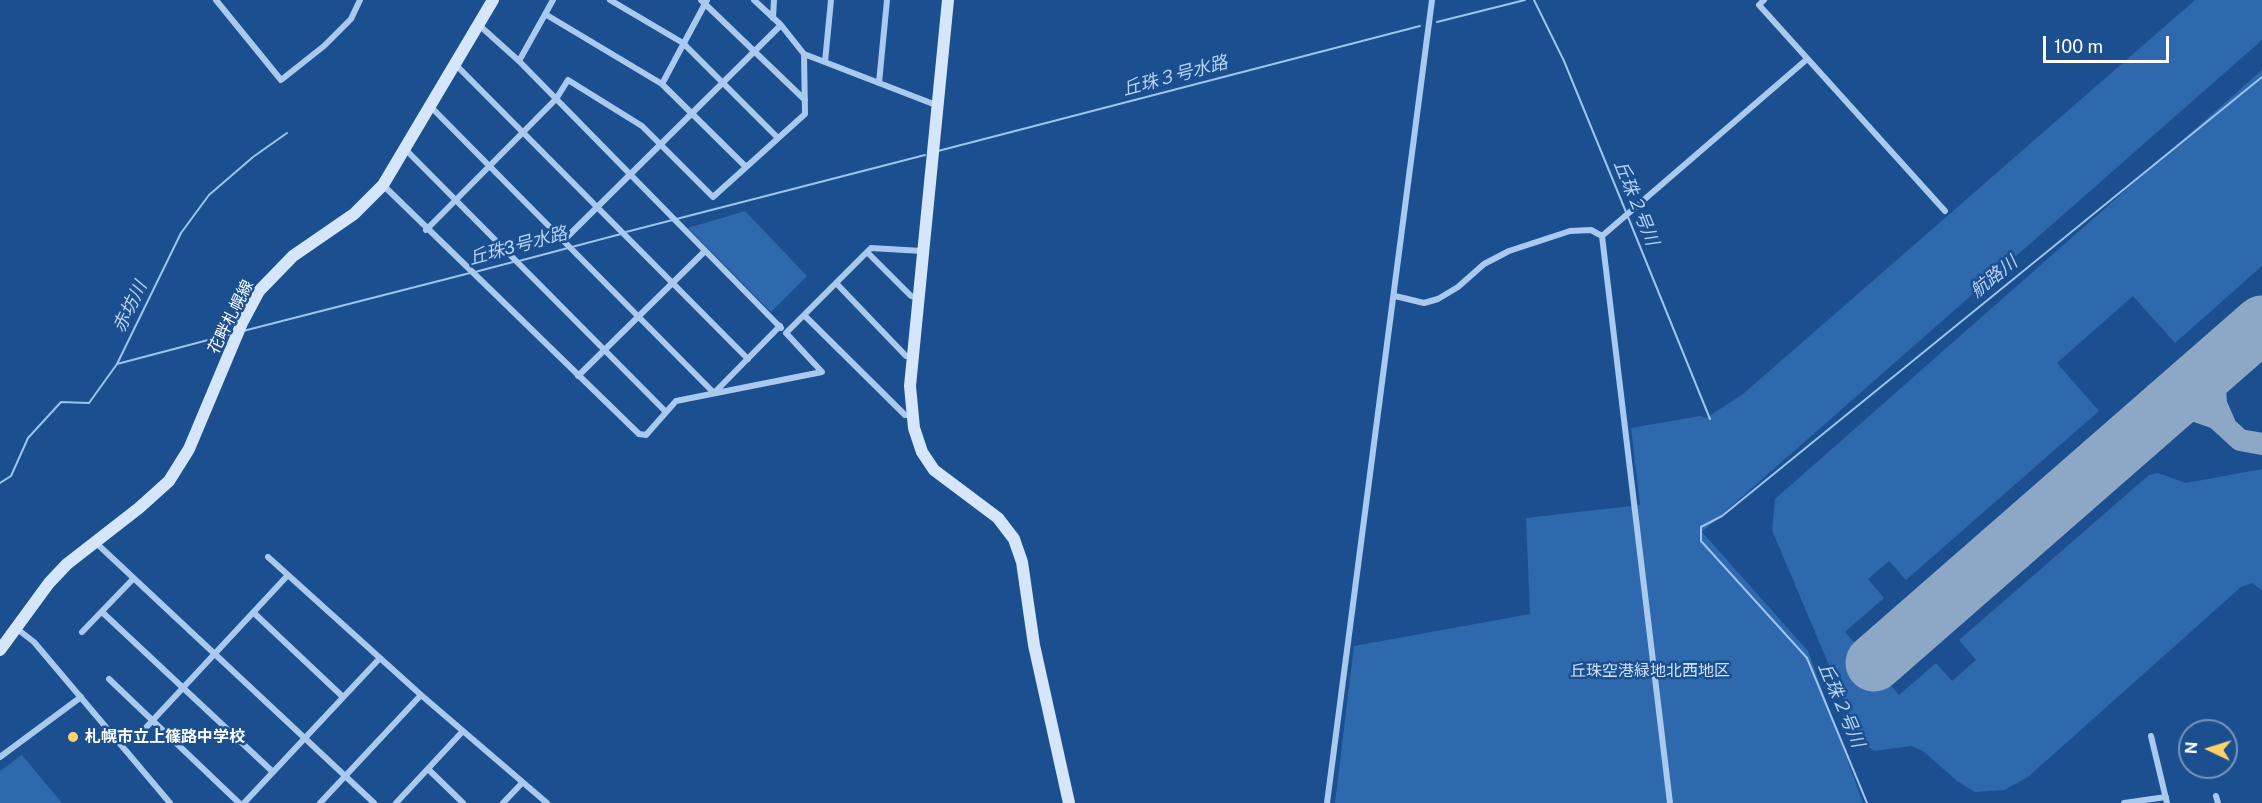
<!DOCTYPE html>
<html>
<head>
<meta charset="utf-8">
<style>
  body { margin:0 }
  #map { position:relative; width:2262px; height:803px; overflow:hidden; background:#1b4f8f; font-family:"Public Sans",sans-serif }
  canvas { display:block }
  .north { position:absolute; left:2178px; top:719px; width:60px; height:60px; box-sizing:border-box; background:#1b4f8f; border:2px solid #7695bc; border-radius:50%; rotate:274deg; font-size:16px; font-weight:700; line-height:24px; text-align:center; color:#fff }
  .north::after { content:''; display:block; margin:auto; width:21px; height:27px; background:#ffd166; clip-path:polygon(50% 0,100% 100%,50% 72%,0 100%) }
  .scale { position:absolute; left:2043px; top:36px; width:126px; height:27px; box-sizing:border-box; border:3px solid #fff; border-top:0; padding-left:8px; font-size:18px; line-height:21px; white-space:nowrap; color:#fff; -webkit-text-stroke:4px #1b4f8f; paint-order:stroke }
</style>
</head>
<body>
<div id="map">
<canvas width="2262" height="803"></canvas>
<div class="north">N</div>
<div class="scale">100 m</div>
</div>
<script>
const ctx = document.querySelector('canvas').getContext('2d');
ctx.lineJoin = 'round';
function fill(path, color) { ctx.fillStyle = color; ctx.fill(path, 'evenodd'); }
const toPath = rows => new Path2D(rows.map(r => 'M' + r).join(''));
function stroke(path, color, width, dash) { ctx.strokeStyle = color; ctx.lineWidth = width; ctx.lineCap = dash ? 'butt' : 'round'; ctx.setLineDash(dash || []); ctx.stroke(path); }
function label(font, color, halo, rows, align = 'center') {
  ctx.font = font + ' "Public Sans","Noto Sans JP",sans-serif'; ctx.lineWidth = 5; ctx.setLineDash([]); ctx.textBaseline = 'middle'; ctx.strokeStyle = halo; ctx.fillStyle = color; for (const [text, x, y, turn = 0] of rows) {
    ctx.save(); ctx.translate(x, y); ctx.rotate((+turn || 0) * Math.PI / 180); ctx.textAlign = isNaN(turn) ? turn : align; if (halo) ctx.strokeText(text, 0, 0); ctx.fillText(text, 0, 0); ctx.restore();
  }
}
const green = toPath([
  [2195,0,2262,0,2262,40,1702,532,1808,651,1863,803,1335,803,1354,646,1530,614,1526,518,1640,505,1631,428,1700,416,1706,418,1743,394],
  [2262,70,2262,266,2175,343,2133,296,2057,363,2099,411,1906,580,1889,561,1868,579,1884,598,1845,632,1899,695,1936,663,1952,681,1976,660,1959,640,2149,475,2158,473,2186,483,2262,469,2262,590,2252,583,2241,587,2028,777,2004,790,1975,792,1957,781,1923,751,1911,746,1874,751,1863,743,1858,734,1772,530,1775,499],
  [745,211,807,276,771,312,688,228],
  [22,755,62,803,0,803,0,771]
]);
const stream = toPath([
  [1534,0,1564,61,1626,212],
  [1437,22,1525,0],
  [938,151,1420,26],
  [1628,217,1710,419],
  [626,232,925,155],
  [519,261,621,234],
  [475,272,513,262],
  [243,331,470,273],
  [117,364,231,334],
  [0,483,11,476,28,438,61,402,89,403,117,364,181,233,209,195,253,157,287,133],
  [1867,803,1807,658,1701,541,1701,527,1722,516,2262,77]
]);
const taxiway = toPath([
  [2150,421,2176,411,2196,411,2216,418,2240,440,2262,444],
  [2226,427,2216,404,2215,387,2219,370,2234,348]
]);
const runway = toPath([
  [1874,663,2262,324]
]);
const street = toPath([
  [216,0,281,80,324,46,351,19,360,0],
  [610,0,683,43,778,138],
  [701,0,805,100],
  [754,0,781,25,804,54,936,105],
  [1764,0,1759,5,1945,211],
  [545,14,662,84,746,167],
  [773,18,774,0],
  [479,25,519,61,781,328],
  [519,61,553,0],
  [825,62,831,0],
  [455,64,748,359],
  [879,83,887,0],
  [662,84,707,0],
  [431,107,714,393,780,326],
  [406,150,666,412],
  [383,185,639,434,646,435,676,401,822,372,786,333,871,248,922,251],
  [426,230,556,99,568,80,642,126,713,197,805,114,804,54],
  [563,241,781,25],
  [867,252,911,296,918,297],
  [836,283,906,356,913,356],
  [1395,296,1424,303,1438,299,1458,287,1484,264,1509,251,1570,231,1591,230,1602,236],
  [804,315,905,415,912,415],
  [578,376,705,251],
  [94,541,374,803],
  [268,557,421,695,547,803],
  [102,612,273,772],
  [254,613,343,697],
  [16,628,34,642,170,803],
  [82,632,133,579],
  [109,679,239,803],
  [140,734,288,575],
  [2151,736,2167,803],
  [0,757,81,697],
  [428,769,463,803],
  [2216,796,2218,803],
  [244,803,380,658],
  [320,803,421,695],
  [396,803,463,731],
  [503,803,522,783],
  [1327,803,1432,0],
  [1670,803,1602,236,1806,60],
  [2124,803,2166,797]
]);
const secondary = toPath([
  [948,0,910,386,914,428,922,452,934,470,998,518,1014,539,1022,562,1034,645,1069,803],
  [0,650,49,583,67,564,139,508,169,481,189,449,242,323,259,291,293,256,354,214,383,185,493,0]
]);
const markers = [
  [73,737,6,"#ffd166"]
];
const streetNames = [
  ["花畔札幌線",231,317,-63]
];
const parkNames = [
  ["丘珠空港緑地北西地区",1650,671]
];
const poiNames = [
  ["札幌市立上篠路中学校",85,737]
];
const waterNames = [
  ["丘珠３号水路",1175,76,-15],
  ["丘珠２号川",1636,203,68],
  ["丘珠3号水路",518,246,-15],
  ["航路川",1994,277,-39],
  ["赤坊川",130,307,-64],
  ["丘珠２号川",1841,705,67]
];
fill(green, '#2e69ad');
stroke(stream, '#9cc4f0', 2);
stroke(taxiway, '#8da7c7', 22);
stroke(runway, '#8da7c7', 57);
stroke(street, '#a9c9ee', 6);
stroke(secondary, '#d6e6fa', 12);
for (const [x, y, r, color] of markers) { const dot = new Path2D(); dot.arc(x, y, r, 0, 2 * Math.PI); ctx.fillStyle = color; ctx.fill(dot); stroke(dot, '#1b4f8f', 2); }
label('16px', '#fff', '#1b4f8f', streetNames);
label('16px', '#cfe3fa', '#1b4f8f', parkNames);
label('bold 16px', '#fff', '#1b4f8f', poiNames, 'left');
label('italic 18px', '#b5d3f5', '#1b4f8f', waterNames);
</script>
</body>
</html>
